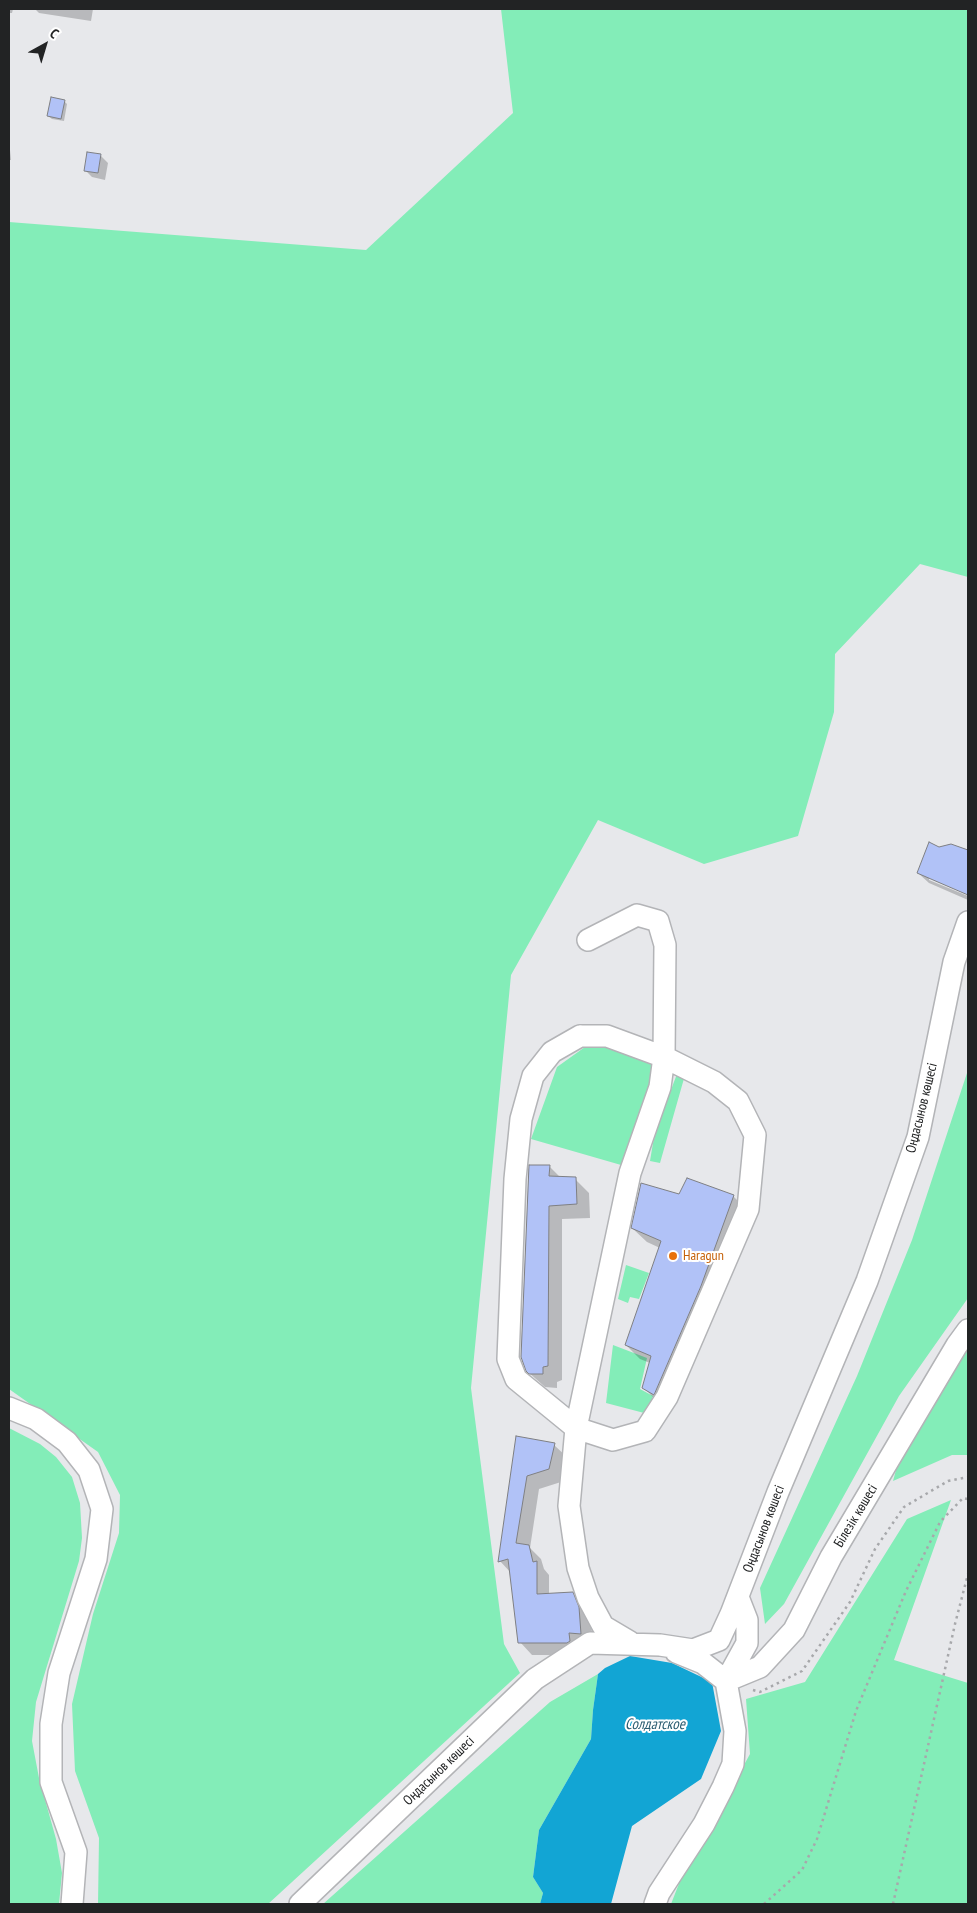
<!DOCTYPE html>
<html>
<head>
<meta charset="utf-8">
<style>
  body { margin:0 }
  #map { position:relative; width:977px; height:1913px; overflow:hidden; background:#e7e8eb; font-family:"PT Sans Narrow",sans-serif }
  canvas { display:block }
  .frame { position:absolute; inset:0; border:10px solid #222324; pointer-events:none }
  .north { position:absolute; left:20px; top:20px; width:50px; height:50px; -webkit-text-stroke:4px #fff; paint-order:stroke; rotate:39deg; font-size:14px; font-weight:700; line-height:20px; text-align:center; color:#222324 }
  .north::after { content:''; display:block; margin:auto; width:18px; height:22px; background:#222324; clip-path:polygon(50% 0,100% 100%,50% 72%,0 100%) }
</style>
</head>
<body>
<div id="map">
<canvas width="977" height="1913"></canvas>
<div class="frame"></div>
<div class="north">С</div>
</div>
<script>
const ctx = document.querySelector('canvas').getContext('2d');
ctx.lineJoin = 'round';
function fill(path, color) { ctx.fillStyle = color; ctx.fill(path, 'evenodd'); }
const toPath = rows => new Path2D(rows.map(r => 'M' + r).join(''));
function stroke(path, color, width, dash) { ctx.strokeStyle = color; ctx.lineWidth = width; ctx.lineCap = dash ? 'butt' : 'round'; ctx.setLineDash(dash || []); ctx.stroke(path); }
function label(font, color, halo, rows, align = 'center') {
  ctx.font = font + ' "PT Sans Narrow",sans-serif'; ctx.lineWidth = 4; ctx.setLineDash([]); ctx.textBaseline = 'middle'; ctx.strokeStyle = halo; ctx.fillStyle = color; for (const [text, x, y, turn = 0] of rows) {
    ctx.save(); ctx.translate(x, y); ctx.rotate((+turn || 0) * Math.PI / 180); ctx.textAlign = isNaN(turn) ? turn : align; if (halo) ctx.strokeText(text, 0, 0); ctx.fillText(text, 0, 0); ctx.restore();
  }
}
const green = toPath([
  [501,9,968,9,968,577,920,564,835,654,834,712,798,836,704,864,598,820,511,975,471,1388,504,1644,520,1673,268,1904,98,1904,99,1838,75,1771,72,1704,93,1614,119,1533,120,1495,98,1452,9,1389,9,222,366,250,513,113],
  [613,1045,659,1062,628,1167,531,1139,557,1067,585,1047],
  [968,1070,968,1298,899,1396,784,1604,765,1624,760,1588,857,1376,912,1240],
  [677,1074,685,1075,660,1163,650,1161,653,1143,661,1116],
  [626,1265,649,1273,639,1299,630,1297,628,1303,618,1299],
  [613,1345,647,1358,640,1389,653,1396,648,1414,606,1403],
  [968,1348,968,1455,952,1455,893,1481,899,1459],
  [9,1428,40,1444,56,1457,72,1477,80,1503,82,1538,79,1561,36,1702,32,1741,39,1778,56,1839,62,1873,59,1904,9,1904],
  [951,1500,894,1660,968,1683,968,1904,671,1904,680,1881,750,1754,746,1699,805,1682,907,1519],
  [598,1674,593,1710,591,1739,539,1830,533,1877,543,1893,540,1904,323,1904,550,1702]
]);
const water = toPath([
  [630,1656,672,1663,712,1682,721,1731,701,1779,632,1826,611,1904,540,1904,543,1893,533,1877,539,1830,591,1739,593,1710,598,1674,605,1668]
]);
const shadow = toPath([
  [9,9,13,9,12,13,9,13],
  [35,9,93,9,91,21,39,13],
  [64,101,67,104,64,121,52,119,48,116],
  [9,140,11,160,9,160],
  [101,156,108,163,105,180,92,177,85,170],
  [951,845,968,852,968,893,929,877,929,880,968,896,968,900,929,883,918,873,939,848],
  [549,1166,561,1178,575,1179,589,1193,590,1218,562,1219,562,1380,557,1382,557,1388,545,1387,527,1371],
  [680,1195,733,1196,747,1210,658,1402,644,1388,650,1363,640,1359,626,1345,660,1248,647,1242,632,1228],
  [517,1437,554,1445,567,1457,561,1482,539,1489,530,1548,541,1559,544,1569,549,1575,549,1595,572,1593,585,1606,591,1621,593,1646,580,1655,532,1655,520,1642,511,1573,500,1561]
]);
const building = toPath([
  [51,97,65,100,61,119,47,116,51,97],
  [87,152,101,154,98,173,84,171,87,152],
  [929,842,939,847,951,844,968,850,968,895,917,873,929,842],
  [529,1165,550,1165,549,1176,576,1177,577,1204,549,1206,548,1366,543,1367,543,1374,529,1374,526,1371,521,1357,529,1165],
  [687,1178,734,1195,701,1286,654,1395,642,1388,651,1356,625,1345,661,1241,631,1228,641,1183,679,1194,687,1178],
  [516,1436,555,1443,549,1469,527,1476,516,1543,529,1545,533,1562,537,1561,537,1594,573,1592,579,1607,581,1634,569,1633,570,1641,567,1643,518,1643,508,1559,498,1562,516,1436]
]);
const path = toPath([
  [753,1690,760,1692,802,1671,850,1602,875,1549,904,1507,948,1481,968,1477],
  [764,1904,802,1870,817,1839,856,1711,906,1591,940,1522,963,1498,968,1499],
  [893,1904,955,1624,968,1574]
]);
const minor = toPath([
  [588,940,637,915,658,921,665,945,664,1057,660,1087,630,1173,576,1428,569,1506,578,1568,588,1598,603,1626,630,1642],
  [580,1036,607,1036,664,1057,714,1082,738,1101,755,1135,748,1209,667,1397,645,1431,613,1440,576,1428,516,1379,508,1359,515,1179,521,1119,533,1076,552,1052,580,1036],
  [9,1408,36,1419,67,1442,89,1470,102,1509,96,1559,59,1673,51,1724,51,1782,76,1852,72,1904],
  [726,1681,760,1667,794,1630,831,1557,957,1345,968,1330],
  [726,1681,747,1643,747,1620,738,1597],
  [300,1904,535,1679,590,1643,660,1645,693,1650,719,1640,731,1614,778,1492,867,1281,918,1137,954,962,968,922],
  [655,1904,659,1893,704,1824,723,1787,733,1764,735,1731,726,1681,703,1663,676,1652]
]);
const markers = [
  [673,1256,5,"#e8710a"]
];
const streetNames = [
  ["Оңдасынов көшесі",922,1108,-76],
  ["Білезік көшесі",856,1516,-59],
  ["Оңдасынов көшесі",764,1529,-69],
  ["Оңдасынов көшесі",439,1771,-44]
];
const foodNames = [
  ["Haragun",683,1256]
];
const waterNames = [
  ["Солдатское",655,1725]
];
fill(green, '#83edb8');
fill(water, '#12a5d4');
fill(shadow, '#0003');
fill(building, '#b1c2f7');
stroke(building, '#7e7f82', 1);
stroke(minor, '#b3b4b7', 24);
stroke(path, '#a7a8ab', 2.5, [2.5, 4]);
stroke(minor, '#fff', 21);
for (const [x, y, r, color] of markers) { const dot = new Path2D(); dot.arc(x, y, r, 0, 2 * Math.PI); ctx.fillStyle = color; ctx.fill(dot); stroke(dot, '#fff', 2); }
label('14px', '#222324', '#fff', streetNames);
label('14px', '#c56008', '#fff', foodNames, 'left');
label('italic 15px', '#2a5c71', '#fff', waterNames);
</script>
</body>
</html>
